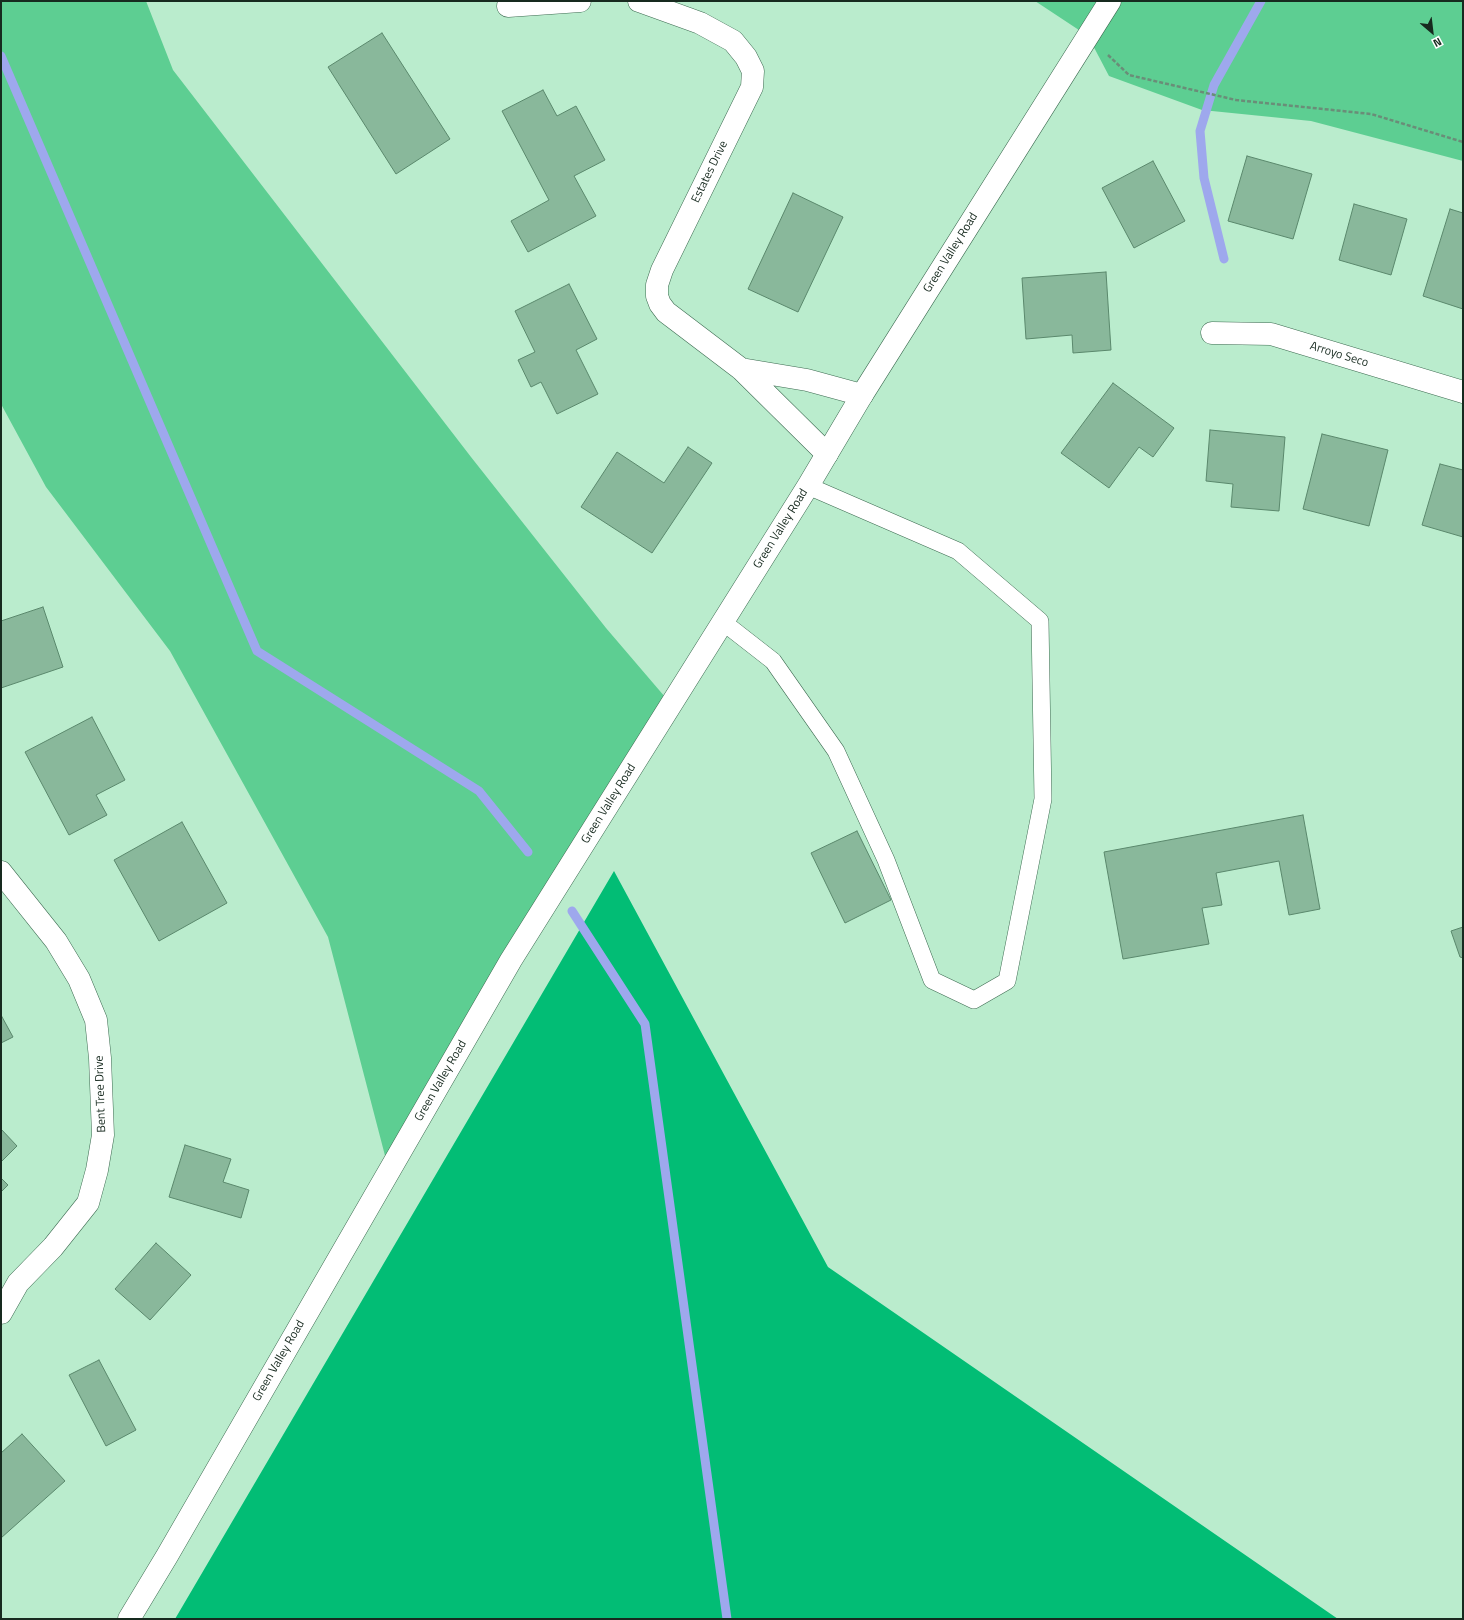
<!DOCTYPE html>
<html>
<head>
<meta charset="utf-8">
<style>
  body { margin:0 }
  #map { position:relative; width:1464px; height:1620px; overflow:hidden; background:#baeccd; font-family:"Titillium Web",sans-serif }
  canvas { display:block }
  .frame { position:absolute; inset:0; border:2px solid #172a1f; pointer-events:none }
  .north { position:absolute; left:1412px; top:12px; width:40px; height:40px; -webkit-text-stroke:3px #fff; paint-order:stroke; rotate:152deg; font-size:11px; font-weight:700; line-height:16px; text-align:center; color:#172a1f }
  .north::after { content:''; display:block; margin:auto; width:14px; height:18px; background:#172a1f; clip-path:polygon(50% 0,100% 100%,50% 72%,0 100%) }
</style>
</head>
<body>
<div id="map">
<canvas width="1464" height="1620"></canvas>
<div class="frame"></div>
<div class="north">N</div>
</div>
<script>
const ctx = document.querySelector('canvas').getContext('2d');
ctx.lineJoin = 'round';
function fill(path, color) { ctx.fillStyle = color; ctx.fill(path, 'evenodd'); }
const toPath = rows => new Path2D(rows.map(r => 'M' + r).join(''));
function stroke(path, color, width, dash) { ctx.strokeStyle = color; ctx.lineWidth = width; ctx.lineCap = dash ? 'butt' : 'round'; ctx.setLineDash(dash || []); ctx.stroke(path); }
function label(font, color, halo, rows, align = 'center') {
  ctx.font = font + ' "Titillium Web",sans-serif'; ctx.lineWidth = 3; ctx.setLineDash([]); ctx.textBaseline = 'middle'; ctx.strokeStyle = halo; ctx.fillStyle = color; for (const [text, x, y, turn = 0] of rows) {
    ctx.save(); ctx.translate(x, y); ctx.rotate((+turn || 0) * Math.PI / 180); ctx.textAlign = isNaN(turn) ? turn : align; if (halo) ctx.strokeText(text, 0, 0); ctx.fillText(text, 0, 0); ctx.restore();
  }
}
const green = toPath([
  [1,1,146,1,173,70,471,457,606,628,671,704,389,1171,328,937,170,651,46,487,1,404],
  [1035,1,1463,1,1463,161,1311,121,1202,110,1109,76,1088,36]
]);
const forest = toPath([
  [614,871,828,1267,1338,1619,175,1619]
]);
const stream = toPath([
  [1,56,257,651,479,791,528,852],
  [1224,259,1204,178,1200,131,1214,85,1261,1],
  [572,911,645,1024,727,1619]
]);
const building = toPath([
  [382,33,450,139,396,174,328,67,382,33],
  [543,90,557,116,576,106,605,160,574,176,596,216,528,252,511,221,549,200,502,111,543,90],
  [1247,156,1312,174,1293,239,1228,221,1247,156],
  [1153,161,1185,221,1134,248,1102,188,1153,161],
  [793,193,843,217,798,312,748,289,793,193],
  [1354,204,1407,219,1391,275,1339,260,1354,204],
  [1450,209,1463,213,1463,309,1423,296,1450,209],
  [1106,272,1111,350,1073,353,1072,335,1026,339,1022,278,1106,272],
  [569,284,597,339,576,350,598,394,557,414,541,382,531,387,518,360,535,352,515,311,569,284],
  [1113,383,1174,428,1153,457,1139,447,1109,488,1061,453,1113,383],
  [1210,430,1285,437,1279,511,1231,507,1233,484,1206,481,1210,430],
  [1322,434,1388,450,1369,526,1303,509,1322,434],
  [688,447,712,463,652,553,581,507,617,452,664,483,688,447],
  [1440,464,1463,470,1463,537,1422,525,1440,464],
  [43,607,63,667,1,688,1,621,43,607],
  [92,717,125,780,96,795,107,815,69,835,25,752,92,717],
  [1303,815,1320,909,1289,915,1279,861,1216,873,1222,905,1202,908,1209,944,1123,959,1104,852,1303,815],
  [182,822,227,903,159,941,114,860,182,822],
  [857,831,891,900,845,923,811,853,857,831],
  [1463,927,1463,958,1460,957,1451,931,1463,927],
  [1,1015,13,1037,1,1043,1,1015],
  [1,1129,17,1146,1,1162,1,1129],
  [185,1145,231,1159,223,1182,249,1190,241,1218,169,1197,185,1145],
  [1,1178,8,1185,1,1192,1,1178],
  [156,1243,191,1275,150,1320,115,1289,156,1243],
  [99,1360,136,1430,106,1446,69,1375,99,1360],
  [22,1434,65,1481,1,1538,1,1453,22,1434]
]);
const path = toPath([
  [1108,55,1129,75,1236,100,1371,114,1463,142]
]);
const lane = toPath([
  [723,622,773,661,836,751,886,860,932,980,974,1000,1007,981,1043,799,1040,621,958,551,808,486]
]);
const street = toPath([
  [639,1,700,23,733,41,746,57,753,71,752,87,662,270,657,285,657,296,660,304,666,312,741,369,827,454],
  [508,6,580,1],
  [1212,333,1271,334,1463,392],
  [741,369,807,380,862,395],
  [1,872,56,941,79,979,96,1020,100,1058,103,1135,97,1170,88,1203,53,1247,18,1283,1,1313]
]);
const secondary = toPath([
  [129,1619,167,1556,511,960,808,486,862,395,1110,1]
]);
const streetNames = [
  ["Estates Drive",710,172,-64],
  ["Green Valley Road",951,253,-58],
  ["Arroyo Seco",1339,355,17],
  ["Green Valley Road",781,529,-58],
  ["Green Valley Road",609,804,-58],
  ["Green Valley Road",441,1081,-60],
  ["Bent Tree Drive",101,1094,-92],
  ["Green Valley Road",279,1361,-60]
];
fill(green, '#5dce92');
fill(forest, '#02bd75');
stroke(stream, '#9ea8ed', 9);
fill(building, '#89b89b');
stroke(building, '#5a886c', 1);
stroke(lane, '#3d6b51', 18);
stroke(street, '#3d6b51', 23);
stroke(secondary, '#3d6b51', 23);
stroke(path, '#6a8d78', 2.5, [4, 2]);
stroke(lane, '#fff', 17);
stroke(street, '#fff', 22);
stroke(secondary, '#fff', 22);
label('12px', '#172a1f', '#fff', streetNames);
</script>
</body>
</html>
